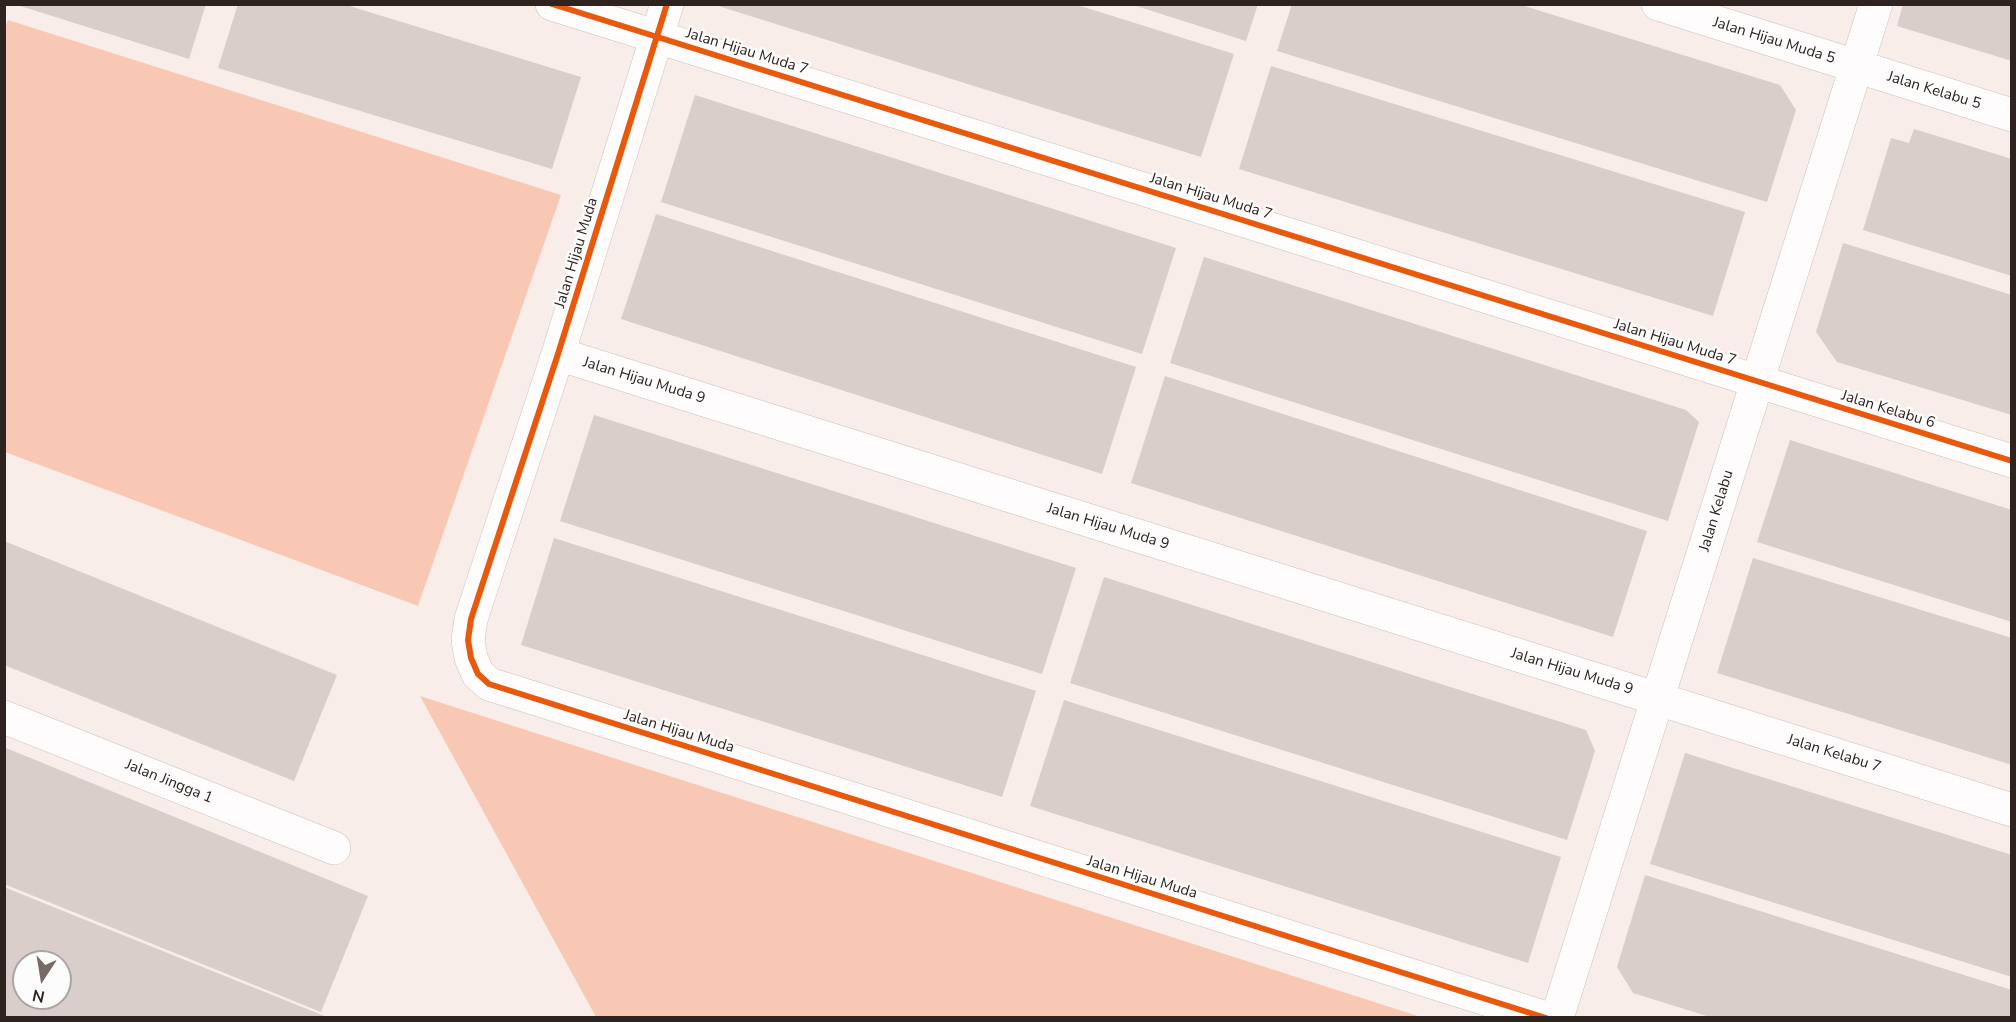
<!DOCTYPE html>
<html>
<head>
<meta charset="utf-8">
<style>
  body { margin:0 }
  #map { position:relative; width:2016px; height:1022px; overflow:hidden; background:#f8ede8; font-family:"Nunito Sans",sans-serif }
  canvas { display:block }
  .frame { position:absolute; inset:0; border:6px solid #2f231f; pointer-events:none }
  .north { position:absolute; left:12px; top:950px; width:60px; height:60px; box-sizing:border-box; background:#fcfcfc; border:2px solid #aaa5a4; border-radius:50%; rotate:192deg; font-size:16px; font-weight:700; line-height:24px; text-align:center; color:#2f231f }
  .north::after { content:''; display:block; margin:auto; width:21px; height:27px; background:#756a65; clip-path:polygon(50% 0,100% 100%,50% 72%,0 100%) }
</style>
</head>
<body>
<div id="map">
<canvas width="2016" height="1022"></canvas>
<div class="frame"></div>
<div class="north">N</div>
</div>
<script>
const ctx = document.querySelector('canvas').getContext('2d');
ctx.lineJoin = 'round';
function fill(path, color) { ctx.fillStyle = color; ctx.fill(path, 'evenodd'); }
const toPath = rows => new Path2D(rows.map(r => 'M' + r).join(''));
function stroke(path, color, width, dash) { ctx.strokeStyle = color; ctx.lineWidth = width; ctx.lineCap = dash ? 'butt' : 'round'; ctx.setLineDash(dash || []); ctx.stroke(path); }
function label(font, color, halo, rows, align = 'center') {
  ctx.font = font + ' "Nunito Sans",sans-serif'; ctx.lineWidth = 5; ctx.setLineDash([]); ctx.textBaseline = 'middle'; ctx.strokeStyle = halo; ctx.fillStyle = color; for (const [text, x, y, turn = 0] of rows) {
    ctx.save(); ctx.translate(x, y); ctx.rotate((+turn || 0) * Math.PI / 180); ctx.textAlign = isNaN(turn) ? turn : align; if (halo) ctx.strokeText(text, 0, 0); ctx.fillText(text, 0, 0); ctx.restore();
  }
}
const green = toPath([
  [8,20,561,195,418,606,5,452,4,31],
  [420,696,1421,1017,596,1017]
]);
const building = toPath([
  [14,4,206,4,189,59],
  [238,4,343,4,581,77,552,169,218,68],
  [712,4,1074,4,1234,54,1201,157],
  [1130,4,1258,4,1246,41],
  [1292,4,1518,4,1780,85,1796,110,1767,202,1277,51],
  [1903,4,2012,4,2012,61,1897,26],
  [1271,66,1745,212,1713,316,1239,169],
  [695,95,1176,248,1142,354,661,202],
  [1914,129,2012,159,2012,276,1863,230,1891,138,1909,143],
  [656,214,1136,367,1102,474,621,319],
  [1843,243,2012,295,2012,415,1837,362,1816,332],
  [1204,257,1686,410,1699,422,1668,521,1170,363],
  [1165,376,1647,531,1613,637,1131,483],
  [594,415,1076,568,1042,674,560,521],
  [1790,440,2012,510,2012,622,1757,542],
  [554,538,1036,691,1002,797,521,645],
  [4,541,337,675,294,781,4,665],
  [1753,558,2012,638,2012,765,1717,673],
  [1104,577,1586,730,1595,751,1567,840,1070,683],
  [1064,700,1561,857,1528,963,1030,806],
  [6,748,368,896,321,1012,4,884],
  [1685,753,2012,855,2012,977,1650,864],
  [1645,875,2012,990,2012,1017,1710,1017,1633,993,1617,967],
  [4,887,78,917,327,1017,4,1017],
  [24,962,60,962,60,998,24,998]
]);
const minor = toPath([
  [552,4,2012,461],
  [667,4,558,354,471,619,468,640,471,658,478,674,489,684,1546,1018],
  [1658,4,2012,115],
  [558,354,2012,810],
  [4,717,334,848],
  [1557,1018,1876,4]
]);
const cycleway = toPath([
  [552,4,2012,461],
  [667,4,558,354,471,619,468,640,471,658,478,674,489,684,1546,1018]
]);
const streetNames = [
  ["Jalan Hijau Muda 5",1774,41,17],
  ["Jalan Hijau Muda 7",747,52,17],
  ["Jalan Kelabu 5",1934,91,17],
  ["Jalan Hijau Muda 7",1211,197,17],
  ["Jalan Hijau Muda",577,253,-73],
  ["Jalan Hijau Muda 7",1675,343,17],
  ["Jalan Hijau Muda 9",644,381,17],
  ["Jalan Kelabu 6",1888,410,17],
  ["Jalan Kelabu",1717,511,-73],
  ["Jalan Hijau Muda 9",1108,527,17],
  ["Jalan Hijau Muda 9",1572,672,17],
  ["Jalan Hijau Muda",679,732,17],
  ["Jalan Kelabu 7",1834,754,17],
  ["Jalan Jingga 1",169,782,22],
  ["Jalan Hijau Muda",1142,878,17]
];
fill(green, '#f9c8b5');
fill(building, '#d9cec9');
stroke(minor, '#cbc0bc', 34);
stroke(minor, '#fefcfc', 33);
stroke(cycleway, '#e8590c', 6);
label('15px', '#2f231f', '#fcfcfc', streetNames);
</script>
</body>
</html>
